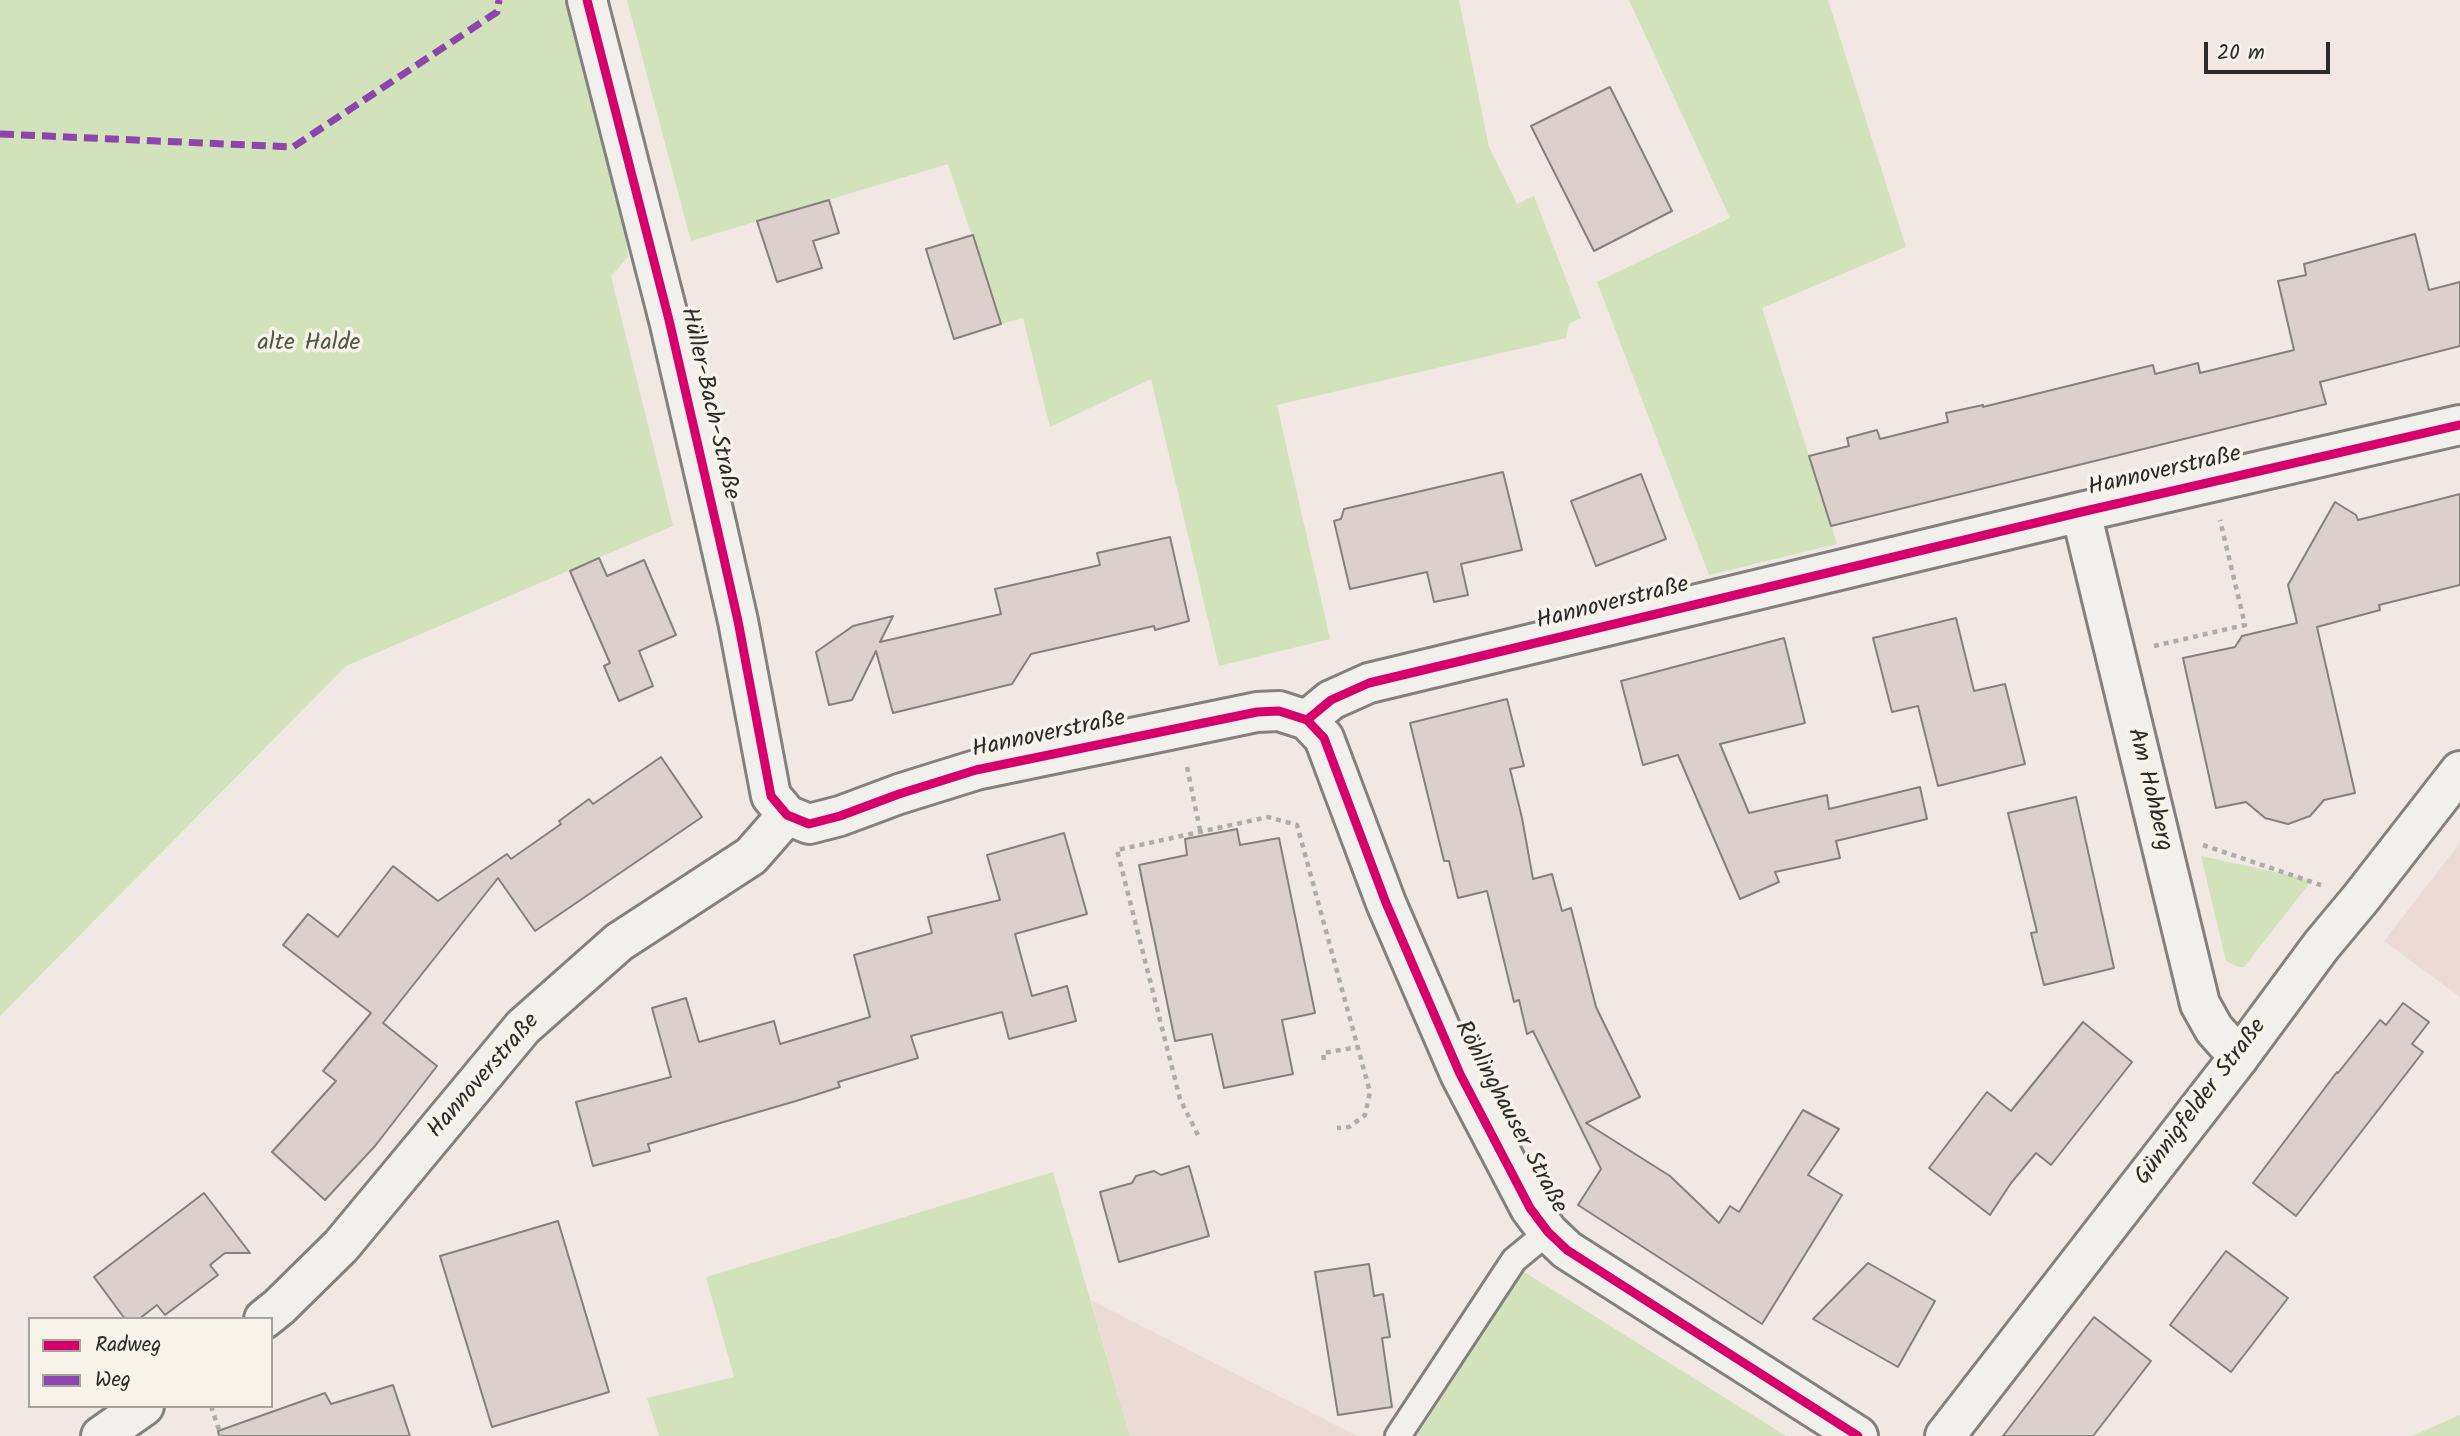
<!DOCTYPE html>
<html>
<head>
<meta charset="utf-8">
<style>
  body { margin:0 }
  #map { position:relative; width:2460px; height:1436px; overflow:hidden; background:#f1e8e3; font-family:Kalam,sans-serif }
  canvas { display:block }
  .legend { position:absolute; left:28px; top:1317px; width:245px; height:91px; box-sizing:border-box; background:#f7f3e8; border:2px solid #a5a39c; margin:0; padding:9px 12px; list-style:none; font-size:21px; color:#2b2b2b }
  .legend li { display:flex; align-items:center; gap:14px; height:35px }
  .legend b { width:35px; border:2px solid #a5a39c }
  .scale { position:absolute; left:2204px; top:42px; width:126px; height:32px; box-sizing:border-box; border:4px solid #2b2b2b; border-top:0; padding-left:9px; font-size:21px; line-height:24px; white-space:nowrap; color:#2b2b2b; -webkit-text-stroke:5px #f7f3e8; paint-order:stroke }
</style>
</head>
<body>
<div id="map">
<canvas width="2460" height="1436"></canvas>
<ul class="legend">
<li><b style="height:9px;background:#d6006c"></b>Radweg</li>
<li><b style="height:9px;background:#8e44ad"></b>Weg</li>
</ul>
<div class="scale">20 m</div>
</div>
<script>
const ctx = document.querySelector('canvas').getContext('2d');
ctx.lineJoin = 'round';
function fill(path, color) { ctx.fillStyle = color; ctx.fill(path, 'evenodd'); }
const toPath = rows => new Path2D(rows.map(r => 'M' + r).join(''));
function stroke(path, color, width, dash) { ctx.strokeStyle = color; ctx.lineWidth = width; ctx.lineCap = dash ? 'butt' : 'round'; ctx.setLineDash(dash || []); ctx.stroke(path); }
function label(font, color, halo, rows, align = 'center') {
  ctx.font = font + ' Kalam,sans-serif'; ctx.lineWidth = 7; ctx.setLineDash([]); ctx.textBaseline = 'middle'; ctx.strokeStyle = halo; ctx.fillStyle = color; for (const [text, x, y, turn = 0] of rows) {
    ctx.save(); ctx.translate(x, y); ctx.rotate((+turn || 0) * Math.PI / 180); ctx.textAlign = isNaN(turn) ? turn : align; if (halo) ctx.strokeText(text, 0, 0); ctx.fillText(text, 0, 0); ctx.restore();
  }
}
const built = toPath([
  [2460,843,2460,997,2384,941],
  [1091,1300,1357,1436,1130,1436]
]);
const green = toPath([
  [0,0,565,0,625,234,628,257,611,276,673,526,346,666,0,1016],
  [627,0,1459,0,1489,147,1517,204,1534,196,1581,318,1569,324,1566,338,1277,405,1330,639,1219,666,1151,379,1050,427,1023,318,1001,324,948,164,691,241],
  [1629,0,1828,0,1906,247,1762,308,1837,544,1709,575,1597,282,1730,218],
  [2201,856,2312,880,2244,967,2238,967,2226,961],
  [1053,1172,1130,1436,659,1436,647,1398,734,1377,706,1277],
  [1521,1270,1786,1436,1417,1436],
  [2460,1415,2460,1436,2412,1436]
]);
const building = toPath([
  [1610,87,1672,211,1594,251,1531,126,1610,87],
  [829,200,839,233,813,241,822,268,777,282,757,221,829,200],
  [2415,234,2429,290,2460,282,2460,346,2320,382,2326,404,1831,526,1809,456,1849,446,1847,438,1877,430,1880,439,1948,422,1946,413,1983,405,1983,407,2153,365,2155,374,2198,363,2200,373,2294,350,2278,281,2306,275,2304,264,2415,234],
  [973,235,1001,324,954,339,926,249,973,235],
  [1503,472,1522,550,1461,564,1468,595,1434,602,1427,572,1350,589,1334,521,1341,519,1344,509,1503,472],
  [1641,474,1666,539,1596,566,1571,501,1641,474],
  [2460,494,2460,585,2379,605,2380,610,2317,627,2355,793,2324,800,2310,816,2288,824,2265,818,2246,802,2216,808,2183,658,2235,647,2242,636,2297,623,2288,585,2335,502,2356,515,2358,520,2460,494],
  [1170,537,1189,621,1155,630,1154,626,1031,654,1012,684,893,713,876,651,852,700,829,705,816,652,853,626,893,616,880,642,1001,614,995,589,1100,565,1097,553,1170,537],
  [599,558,607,576,644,560,676,635,639,651,653,686,619,701,604,666,610,663,570,571,599,558],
  [1956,618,1974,691,2005,684,2025,764,1938,786,1918,706,1892,712,1873,638,1956,618],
  [1784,638,1805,723,1720,744,1749,813,1827,795,1829,809,1920,787,1927,819,1836,841,1840,858,1775,872,1779,882,1740,899,1678,755,1643,765,1621,681,1784,638],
  [1507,699,1524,766,1510,769,1522,818,1533,879,1552,874,1562,911,1571,908,1596,1007,1640,1097,1586,1123,1670,1176,1719,1223,1730,1206,1739,1212,1803,1110,1839,1129,1808,1175,1842,1195,1762,1324,1578,1205,1601,1169,1533,1031,1527,1034,1519,1000,1514,1002,1487,891,1458,898,1449,861,1444,861,1410,723,1507,699],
  [661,757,702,817,535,931,498,878,383,1023,437,1066,375,1146,325,1200,272,1152,336,1081,323,1071,371,1013,283,945,308,914,338,937,393,866,438,901,507,854,511,859,561,824,559,821,589,799,593,804,661,757],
  [2076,797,2114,968,2044,985,2031,933,2037,932,2008,813,2076,797],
  [1237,829,1240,845,1279,838,1315,1013,1282,1020,1293,1074,1224,1088,1212,1034,1175,1041,1139,865,1187,855,1185,839,1237,829],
  [1064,833,1087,914,1015,934,1032,996,1067,986,1076,1021,1009,1039,1002,1012,911,1036,918,1058,838,1082,840,1087,796,1101,648,1144,650,1151,593,1166,576,1102,671,1077,652,1008,686,998,699,1042,774,1021,780,1044,870,1017,854,955,932,933,928,917,1000,900,987,855,1064,833],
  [2403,1003,2429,1022,2412,1044,2423,1052,2296,1216,2253,1183,2337,1072,2338,1073,2380,1020,2386,1025,2403,1003],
  [2083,1022,2132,1062,2051,1165,2036,1153,2011,1183,1990,1215,1929,1168,1987,1092,2011,1111,2083,1022],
  [1189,1166,1209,1236,1119,1262,1100,1192,1132,1183,1136,1176,1154,1171,1161,1175,1189,1166],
  [204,1193,250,1253,225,1253,210,1265,218,1275,165,1315,157,1305,139,1319,125,1319,94,1277,204,1193],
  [558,1221,609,1392,492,1427,440,1256,558,1221],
  [2226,1251,2288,1298,2231,1372,2170,1325,2226,1251],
  [1868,1263,1935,1301,1898,1367,1813,1319,1868,1263],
  [1369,1264,1374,1296,1383,1294,1390,1337,1382,1338,1392,1407,1338,1415,1315,1272,1369,1264],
  [2094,1317,2151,1361,2093,1436,2003,1436,2094,1317],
  [393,1385,410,1436,219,1436,218,1431,325,1393,331,1404,393,1385]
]);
const path = toPath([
  [2154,646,2245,625,2220,520],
  [1187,767,1200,830],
  [2203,845,2321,885],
  [1324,1060,1323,1053,1358,1047],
  [1198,1135,1180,1099,1117,850,1268,817,1297,825,1370,1092,1365,1115,1349,1127,1337,1128],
  [211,1406,221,1436]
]);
const service = toPath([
  [1398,1436,1514,1260,1548,1232]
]);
const minor = toPath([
  [587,0,669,320,717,528,738,621,771,796,787,815,809,824,840,816,899,794,976,770,1257,712,1279,711,1307,720,1324,738,1386,903,1460,1074,1530,1208,1548,1232,1567,1250,1858,1436],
  [2081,512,2200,1004,2214,1029,2239,1057],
  [1307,720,1331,700,1369,683,2081,512,2460,425],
  [264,1319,279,1307,341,1246,523,1027,619,942,751,856,787,815],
  [101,1436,144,1406]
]);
const tertiary = toPath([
  [1945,1436,2239,1057,2321,946,2361,898,2460,771]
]);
const quiet = toPath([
  [0,134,293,147,497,12,499,0]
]);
const cycleway = toPath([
  [587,0,669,320,717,528,738,621,771,796,787,815,809,824,840,816,899,794,976,770,1257,712,1279,711,1307,720,1324,738,1386,903,1460,1074,1530,1208,1548,1232,1567,1250,1858,1436],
  [1307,720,1331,700,1369,683,2081,512,2460,425]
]);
const parkNames = [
  ["alte Halde",309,345]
];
const streetNames = [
  ["Hüller-Bach-Straße",708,404,77],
  ["Hannoverstraße",2165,473,-13],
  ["Hannoverstraße",1613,605,-14],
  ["Hannoverstraße",1049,736,-12],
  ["Am Hohberg",2148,790,76],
  ["Hannoverstraße",485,1077,-49],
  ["Günnigfelder Straße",2202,1103,-53],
  ["Röhlinghauser Straße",1509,1118,62]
];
fill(built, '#ecdbd4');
fill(green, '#d2e2bb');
fill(building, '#dcd0cc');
stroke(building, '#84807e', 2);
stroke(service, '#84807e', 30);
stroke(minor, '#84807e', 44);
stroke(tertiary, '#84807e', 44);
stroke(path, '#aeaca9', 4.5, [5, 5]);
stroke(service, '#f2f0ec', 24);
stroke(minor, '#f2f0ec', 38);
stroke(tertiary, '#f2f0ec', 38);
stroke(quiet, '#8e44ad', 7, [14, 7]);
stroke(cycleway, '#d6006c', 9);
label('24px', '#4e5847', '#f7f3e8', parkNames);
label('24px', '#2b2b2b', '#f7f3e8', streetNames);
</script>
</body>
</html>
